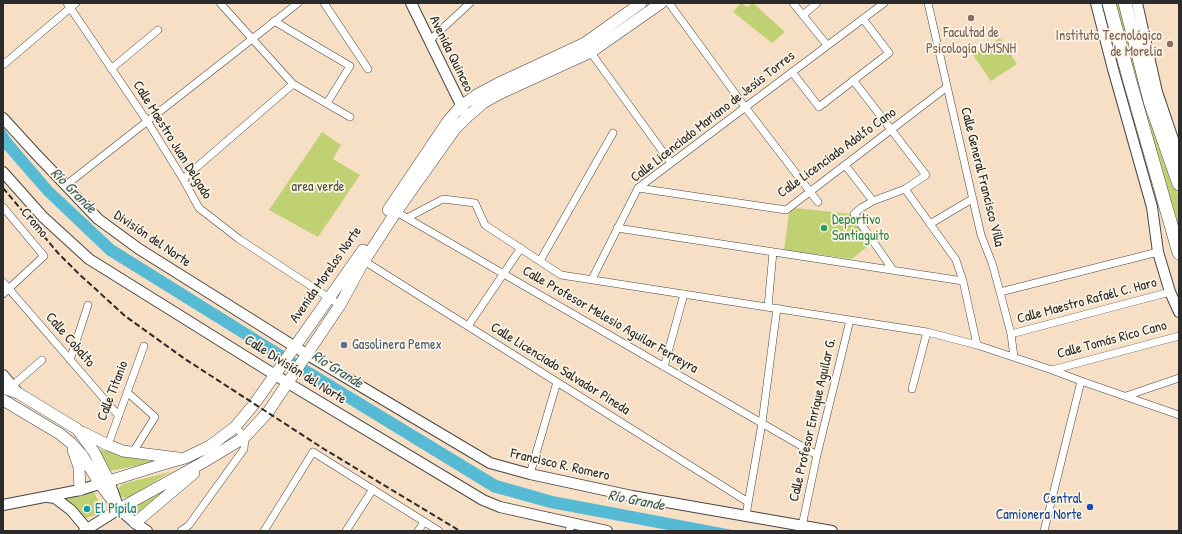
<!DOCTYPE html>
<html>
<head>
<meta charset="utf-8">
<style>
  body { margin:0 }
  #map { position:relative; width:1182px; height:534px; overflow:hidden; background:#f6dfc5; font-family:"Patrick Hand",sans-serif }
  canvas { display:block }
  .frame { position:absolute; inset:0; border:4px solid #2b2b2b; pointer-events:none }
</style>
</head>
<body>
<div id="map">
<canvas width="1182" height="534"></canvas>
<div class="frame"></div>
</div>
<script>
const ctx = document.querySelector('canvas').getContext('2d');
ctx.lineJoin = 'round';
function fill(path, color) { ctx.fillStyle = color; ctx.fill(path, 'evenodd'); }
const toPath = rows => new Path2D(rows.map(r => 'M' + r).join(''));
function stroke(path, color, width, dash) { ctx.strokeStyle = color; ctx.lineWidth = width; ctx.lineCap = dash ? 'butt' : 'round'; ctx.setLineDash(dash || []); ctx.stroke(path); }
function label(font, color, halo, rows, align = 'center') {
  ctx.font = font + ' "Patrick Hand",sans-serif'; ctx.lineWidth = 3.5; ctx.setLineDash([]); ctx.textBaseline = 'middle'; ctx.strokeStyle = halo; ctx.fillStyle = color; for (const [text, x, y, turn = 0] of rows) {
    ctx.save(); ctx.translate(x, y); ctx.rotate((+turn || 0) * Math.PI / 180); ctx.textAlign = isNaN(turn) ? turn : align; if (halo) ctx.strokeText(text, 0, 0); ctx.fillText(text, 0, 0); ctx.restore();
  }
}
const green = toPath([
  [741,3,747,7,753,3,785,32,772,43,733,12],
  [1115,3,1119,3,1149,110,1179,198,1179,237],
  [1000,38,1017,64,991,81,973,55],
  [322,132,341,145,333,159,360,175,318,237,269,210],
  [795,208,851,214,872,243,852,259,784,250,789,213],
  [97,449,155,462,110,471],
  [170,472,128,498,122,497,119,494,119,488,122,484],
  [175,485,147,505,136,515,126,509],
  [94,492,101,507,98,514,86,518,80,516,63,499]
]);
const water = toPath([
  [3,127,11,139,52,187,114,245,284,351,497,480,553,496,738,531,673,531,550,508,492,492,278,361,107,255,44,195,3,148]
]);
const street = toPath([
  [67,3,147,121,183,179,199,208,239,239,340,305],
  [220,3,293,84,350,117],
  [324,3,368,69],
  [669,3,745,107,818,202],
  [793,3,827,45],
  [928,3,981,235,992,263,1000,292,1011,334,1014,357],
  [803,15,817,3],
  [274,21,350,66,327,103],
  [430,40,470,3],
  [589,50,671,163],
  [3,65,76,3],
  [111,69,158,30],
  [792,72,819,107,889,53,863,19],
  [853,80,926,175,905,189,873,201,861,208,854,214,893,270],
  [845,165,873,201],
  [183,179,293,84],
  [66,185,298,3],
  [638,188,786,210,947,87],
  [905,189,956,260,963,281,977,345],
  [3,207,44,256,3,294],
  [393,210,817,455],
  [407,218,443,199,475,203,485,225,561,275,927,332,977,345,1052,370,1081,381,1179,415],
  [930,224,972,199],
  [617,228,963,281],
  [361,259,748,502],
  [540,261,613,133],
  [592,279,638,188,884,3],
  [3,282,118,415],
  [1000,292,1158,252],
  [768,307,773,252],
  [468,326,521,248],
  [1011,334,1170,292],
  [70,360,88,305],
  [664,367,684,294],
  [1052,370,1179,336],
  [12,386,42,360],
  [912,389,927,332],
  [127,392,155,417,133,452],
  [1126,396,1179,378],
  [108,445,144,346],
  [530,474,557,382],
  [746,515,762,423,777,308],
  [802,526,817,455,850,320],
  [181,531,189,525,244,449,245,437,235,427],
  [264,531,313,452,439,531],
  [346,531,373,489],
  [418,531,424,522],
  [569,531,572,523],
  [1044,531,1081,381]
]);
const secondary = toPath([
  [411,3,467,117],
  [1096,3,1113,69,1152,207,1158,252,1170,292,1179,312],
  [1137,3,1157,92,1179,157],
  [3,118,35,153,98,219,139,249,308,355,490,463,530,474,632,496,832,531],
  [3,172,43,217,89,259,288,383,483,500,500,507,607,531],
  [3,375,18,393],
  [48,497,55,498,71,510,87,529],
  [3,505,80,490,109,481,119,509,135,523,147,531],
  [84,531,119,509]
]);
const primary = toPath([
  [388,210,448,121,461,106,478,94,497,84,585,43,641,3],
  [3,388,18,393,77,429,94,452,109,481,160,465,185,458,210,446,235,427,255,403,363,250],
  [3,400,60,434,71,443,82,455,100,484,119,509,202,463,245,437,268,412,340,305,364,261,396,212,455,129,467,117,483,103,501,93,591,52,661,3],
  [82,432,108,445,123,451,178,458],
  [73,450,79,467,80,490],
  [135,523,194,473]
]);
const highway = toPath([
  [1109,3,1129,78,1179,253],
  [1125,3,1150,101,1179,184]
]);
const rail = toPath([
  [3,188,58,253,78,273,125,316,185,359,324,449,460,531]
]);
const markers = [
  [971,18,4,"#8d6e63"],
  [1170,44,4,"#8d6e63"],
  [824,228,4,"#2e9e5b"],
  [344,345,4,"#5c6f8a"],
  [1090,507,4,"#1a4fb4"],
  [87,509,4,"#0f9aa8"]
];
const educationNames = [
  ["Facultad de",971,33],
  ["Psicología UMSNH",971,49],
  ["Instituto Tecnológico",1162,36,"right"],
  ["de Morelia",1162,52,"right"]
];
const streetNames = [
  ["Avenida Quinceo",451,54,64],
  ["Calle Licenciado Mariano de Jesús Torres",713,117,-38],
  ["Calle Maestro Juan Delgado",172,140,58],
  ["Calle Licenciado Adolfo Cano",837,153,-36],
  ["Calle General Francisco Villa",982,177,76],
  ["Cromo",34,223,50],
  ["División del Norte",152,239,34],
  ["Avenida Morelos Norte",326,275,-55],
  ["Calle Maestro Rafaél C. Haro",1087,301,-15],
  ["Calle Profesor Melesio Aguilar Ferreyra",610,320,30],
  ["Calle Cobalto",70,340,49],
  ["Calle Tomás Rico Cano",1112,340,-15],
  ["Calle Licenciado Salvador Pineda",560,369,32],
  ["Calle División del Norte",295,370,32],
  ["Calle Titanio",113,391,-69],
  ["Calle Profesor Enrique Aguilar G.",813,420,-77],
  ["Francisco R. Romero",560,465,13]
];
const parkNames = [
  ["area verde",318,187]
];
const leisureNames = [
  ["Deportivo",832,220],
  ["Santiaguito",832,236]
];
const serviceNames = [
  ["Gasolinera Pemex",352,345]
];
const transitNames = [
  ["Central",1082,499],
  ["Camionera Norte",1082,515]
];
const cultureNames = [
  ["El Pípila",95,509]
];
const waterNames = [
  ["Río Grande",73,191,45],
  ["Río Grande",337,370,32],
  ["Río Grande",636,501,11]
];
fill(green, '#c0d173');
fill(water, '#57bad5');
stroke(street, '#494642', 8);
stroke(secondary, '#494642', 12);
stroke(primary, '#494642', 12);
stroke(highway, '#494642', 14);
stroke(street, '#fff', 7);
stroke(secondary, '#fff', 10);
stroke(primary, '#fff', 11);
stroke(highway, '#fff', 13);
stroke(rail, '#2b2b2b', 2, [6, 3]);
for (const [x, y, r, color] of markers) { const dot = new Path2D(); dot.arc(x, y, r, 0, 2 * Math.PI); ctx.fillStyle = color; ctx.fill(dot); stroke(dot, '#fcf5e5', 1.5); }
label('14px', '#785e54', '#fcf5e5', educationNames);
label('14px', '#2b2b2b', '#fcf5e5', streetNames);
label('14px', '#50543d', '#fcf5e5', parkNames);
label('14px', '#27864d', '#fcf5e5', leisureNames, 'left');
label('14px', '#4e5e75', '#fcf5e5', serviceNames, 'left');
label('14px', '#164399', '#fcf5e5', transitNames, 'right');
label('14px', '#0d838f', '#fcf5e5', cultureNames, 'left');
label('italic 15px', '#3a5d66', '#fcf5e5', waterNames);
</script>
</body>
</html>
